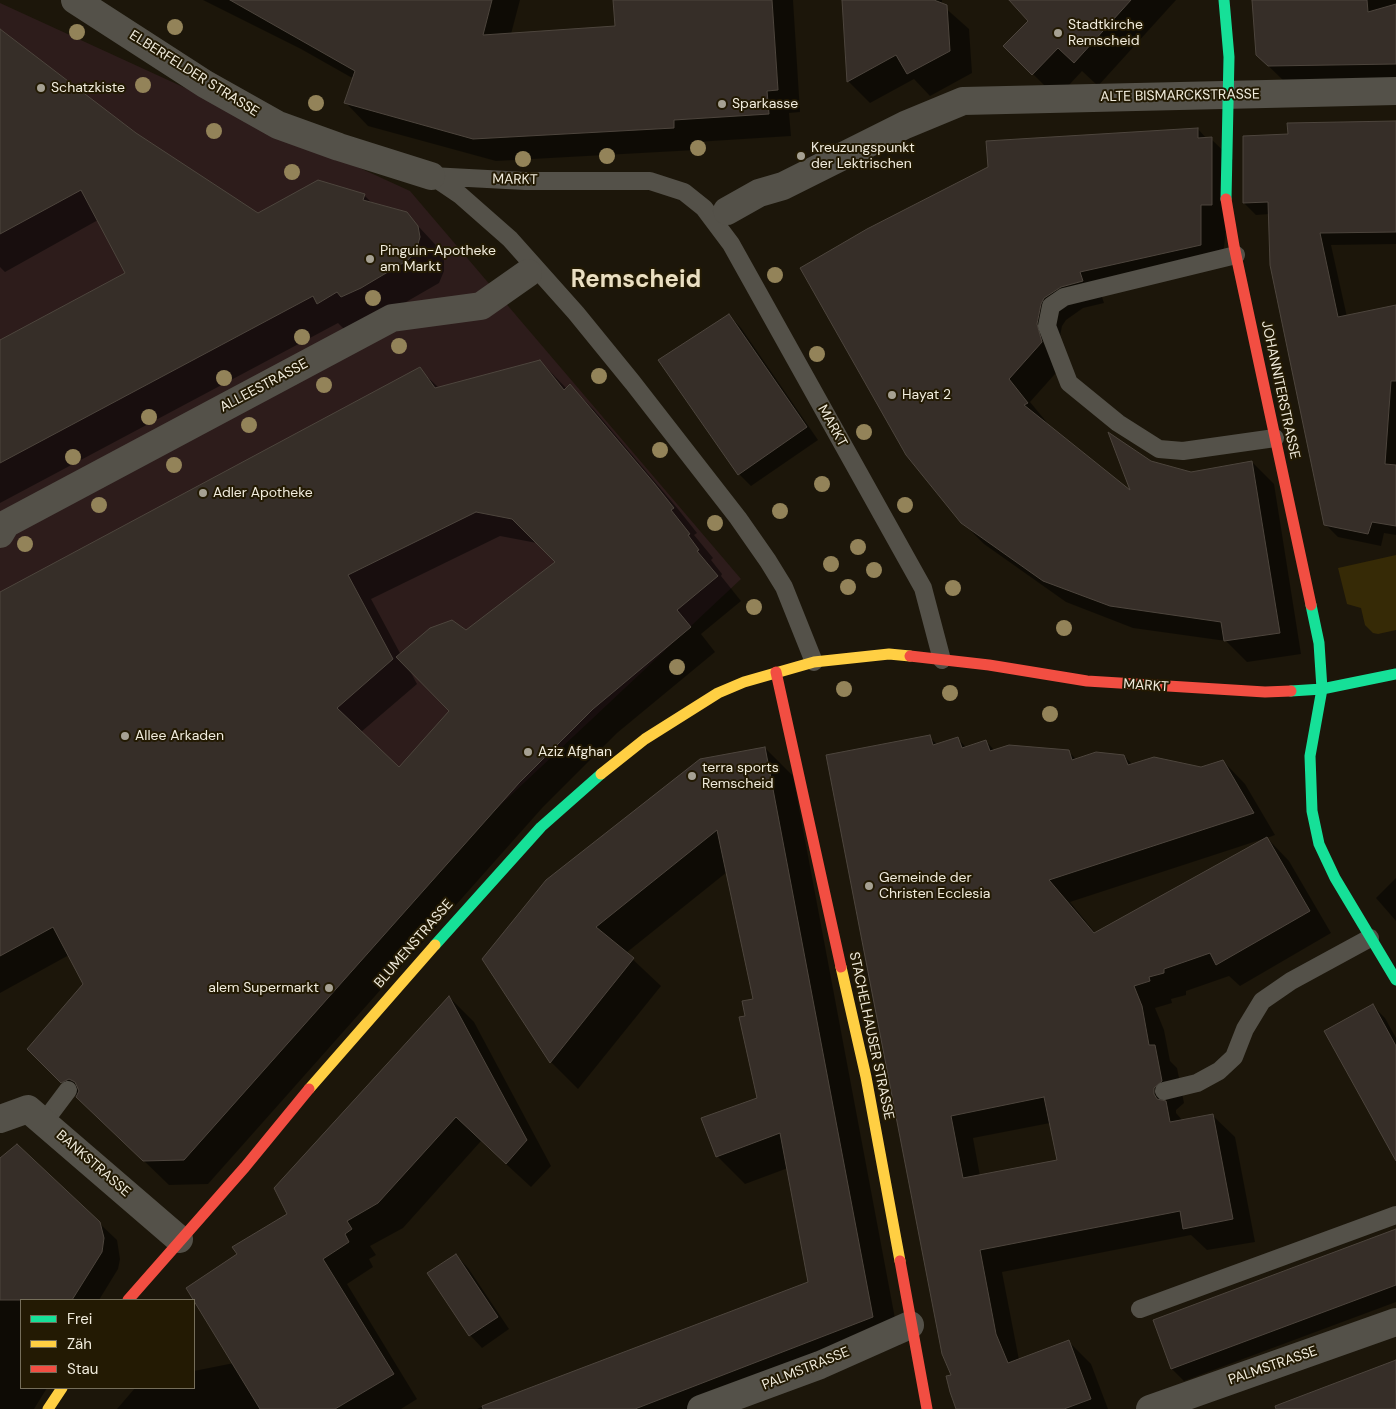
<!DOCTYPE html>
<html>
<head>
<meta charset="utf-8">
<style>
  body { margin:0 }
  #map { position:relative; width:1396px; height:1409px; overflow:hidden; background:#1c160a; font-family:"DM Sans",sans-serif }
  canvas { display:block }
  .legend { position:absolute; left:20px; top:1299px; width:175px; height:90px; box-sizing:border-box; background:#231a03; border:1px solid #756e5a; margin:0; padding:6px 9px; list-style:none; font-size:15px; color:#f1ecdd }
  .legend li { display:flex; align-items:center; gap:10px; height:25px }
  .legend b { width:25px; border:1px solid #756e5a }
</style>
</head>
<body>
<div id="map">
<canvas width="1396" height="1409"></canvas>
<ul class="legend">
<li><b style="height:6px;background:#16e098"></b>Frei</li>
<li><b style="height:6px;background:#ffcf43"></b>Zäh</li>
<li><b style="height:6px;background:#f24e42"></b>Stau</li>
</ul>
</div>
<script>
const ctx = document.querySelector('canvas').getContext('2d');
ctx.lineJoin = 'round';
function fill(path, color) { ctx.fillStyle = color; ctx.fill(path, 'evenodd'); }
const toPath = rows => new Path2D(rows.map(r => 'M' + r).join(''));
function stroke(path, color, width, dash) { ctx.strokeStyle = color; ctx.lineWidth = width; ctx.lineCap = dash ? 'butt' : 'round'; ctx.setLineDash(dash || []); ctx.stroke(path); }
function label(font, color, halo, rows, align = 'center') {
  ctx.font = font + ' "DM Sans",sans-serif'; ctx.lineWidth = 4; ctx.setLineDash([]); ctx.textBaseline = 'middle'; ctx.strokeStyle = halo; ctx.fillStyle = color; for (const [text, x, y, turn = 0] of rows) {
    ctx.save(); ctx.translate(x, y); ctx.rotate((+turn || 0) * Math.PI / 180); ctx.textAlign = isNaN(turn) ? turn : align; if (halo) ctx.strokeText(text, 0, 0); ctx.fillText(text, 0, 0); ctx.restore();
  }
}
const commercial = toPath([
  [0,3,410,191,741,579,475,829,0,783]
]);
const green = toPath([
  [1396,555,1396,630,1378,634,1373,633,1365,625,1361,608,1347,604,1338,568]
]);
const shadow = toPath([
  [203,0,520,0,511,34,616,27,615,0,793,0,800,112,789,113,791,136,696,142,696,150,496,161,368,126,346,103,354,79,301,49],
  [843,0,942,0,942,5,969,29,972,73,930,96,914,79,870,103,848,81],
  [1015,0,1176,0,1098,86,1082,71,1057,98,1005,46,1030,21],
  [1254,0,1396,0,1396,78,1285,82,1257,55],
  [0,31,135,134,258,214,364,195,373,204,406,213,444,254,444,271,439,283,387,313,344,329,338,323,0,503,0,341,126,273,98,220,5,272,0,267],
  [1396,123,1396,244,1331,245,1347,317,1396,306,1396,535,1384,533,1381,546,1338,537,1326,525,1270,214,1256,215,1244,203,1289,135],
  [1198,129,1207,139,1211,139,1233,160,1222,267,1101,294,1104,303,1083,308,1066,320,1062,326,1058,347,1063,365,1030,402,1049,425,1132,494,1150,463,1191,473,1252,462,1274,484,1301,654,1247,662,1226,641,1133,628,1066,602,984,544,961,521,801,268],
  [729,315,741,328,818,440,751,486,739,474],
  [540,361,567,389,570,386,594,410,678,509,697,533,694,535,713,558,711,560,722,574,721,576,741,601,701,634,715,652,617,733,543,807,208,1184,169,1185,28,1049,85,984,69,955,0,993,0,593,419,369,439,388],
  [500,536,537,543,556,562,466,632,401,655,371,599],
  [409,669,451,711,399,769,361,732,417,684],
  [929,737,938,745,957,738,967,748,986,741,995,751,1068,751,1077,760,1124,756,1133,765,1201,768,1223,761,1245,784,1275,835,1267,838,1289,861,1331,933,1240,986,1229,976,1186,991,1186,995,1171,999,1172,1003,1155,1008,1164,1030,1170,1061,1177,1068,1184,1103,1176,1110,1176,1113,1183,1121,1212,1115,1235,1137,1255,1242,1207,1250,1191,1235,1002,1272,1019,1360,1068,1341,1091,1364,1108,1409,957,1409,953,1376],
  [1263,839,1096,934,1070,902],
  [1050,1123,1058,1161,980,1176,973,1138],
  [765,748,793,776,900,1345,731,1409,477,1409,810,1283,788,1168,745,1184,717,1156,758,1099,747,1017,754,1000,727,872,626,953,661,986,578,1089,551,1062,484,959],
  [1396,878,1396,921,1376,898],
  [449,997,474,1022,551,1166,531,1187,481,1141,403,1228,370,1246,376,1255,369,1259,373,1267,347,1284,417,1399,401,1409,117,1409,135,1388,194,1388,194,1371,234,1363,239,1255,289,1214],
  [1373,1006,1385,1018,1396,1038,1396,1078],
  [0,1160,99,1223,117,1240,120,1259,118,1269,99,1300,21,1300,21,1388,47,1388,34,1409,0,1409],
  [1396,1230,1396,1302,1184,1381,1172,1369,1154,1321],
  [456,1255,468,1268,509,1329,482,1348,470,1335]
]);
const building = toPath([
  [230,0,492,0,483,35,615,26,613,0,772,0,778,90,767,91,769,114,674,120,674,128,473,139,344,103,355,71,230,0],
  [842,0,934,0,947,5,950,51,907,74,896,55,847,82,842,0],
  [1009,0,1131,0,1074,63,1058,48,1032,75,1003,46,1028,21,1009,0],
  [1252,0,1367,0,1368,12,1396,4,1396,64,1268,66,1256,55,1252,0],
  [0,29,136,133,258,213,318,180,365,194,363,200,407,212,418,226,420,237,416,251,408,260,361,288,341,297,337,292,317,304,313,296,0,463,0,340,125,273,81,190,0,234,0,29],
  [1396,121,1396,232,1320,233,1338,317,1396,305,1396,381,1391,381,1385,464,1396,465,1396,526,1372,522,1368,534,1324,525,1270,265,1268,202,1243,203,1243,136,1288,134,1287,123,1396,121],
  [1198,128,1198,138,1212,137,1212,205,1201,205,1201,245,1080,272,1083,281,1061,287,1044,298,1041,304,1037,324,1042,342,1009,379,1028,403,1024,405,1130,490,1108,432,1151,461,1191,472,1252,461,1280,633,1224,641,1221,622,1110,606,1043,581,961,523,906,455,800,268,867,229,988,167,986,141,1198,128],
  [729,314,807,427,738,475,658,360,729,314],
  [540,360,564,390,570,384,654,483,674,508,671,510,690,534,688,535,699,550,697,551,718,576,677,610,691,627,593,709,519,783,184,1160,143,1161,76,1097,79,1091,75,1082,69,1079,61,1083,27,1049,83,984,53,927,0,956,0,592,420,367,435,388,540,360],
  [476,512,512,519,555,562,466,630,452,620,430,628,396,657,449,711,399,767,337,708,393,659,348,575,476,512],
  [930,735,933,745,958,737,962,748,986,740,990,751,1009,745,1069,750,1072,760,1096,752,1124,755,1128,765,1154,757,1201,767,1223,760,1254,813,1049,880,1094,933,1267,837,1310,911,1216,965,1210,953,1164,969,1164,973,1149,977,1150,981,1134,986,1142,1006,1149,1045,1155,1045,1162,1081,1154,1088,1154,1094,1157,1099,1166,1101,1170,1122,1213,1114,1233,1219,1183,1229,1180,1211,980,1250,996,1334,1008,1363,1069,1340,1091,1399,1064,1409,956,1409,950,1392,946,1376,951,1375,942,1354,826,755,930,735],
  [1044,1097,1057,1160,963,1178,951,1116,1044,1097],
  [765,747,873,1317,635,1409,483,1409,482,1406,808,1282,780,1133,716,1157,701,1118,757,1098,739,1017,745,1016,742,1001,753,999,717,830,596,927,634,958,550,1063,482,959,546,880,700,759,765,747],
  [449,996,527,1140,506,1164,456,1117,378,1203,347,1221,352,1229,345,1234,349,1242,323,1259,394,1374,335,1409,260,1409,186,1288,237,1254,232,1247,287,1214,274,1188,449,996],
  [1373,1004,1396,1046,1396,1161,1324,1031,1373,1004],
  [17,1144,100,1222,104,1238,102,1252,72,1300,0,1300,0,1158,17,1144],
  [1396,1229,1396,1285,1171,1369,1153,1320,1396,1229],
  [456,1254,498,1317,469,1336,427,1273,456,1254],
  [1396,1360,1396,1409,1276,1409,1275,1406,1396,1360]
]);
const lane = toPath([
  [431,176,525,181,650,181,684,192,704,208,731,244,923,588,942,660],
  [432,176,460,195,510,239,576,313,633,383,738,518,768,561,784,587,814,662],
  [1236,255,1064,297,1051,306,1047,326,1069,383,1118,423,1159,449,1183,451,1275,438],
  [1164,1091,1197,1083,1219,1071,1234,1057,1245,1029,1262,1001,1291,981,1370,938],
  [44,1122,68,1090],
  [1140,1309,1396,1215]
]);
const street = toPath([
  [75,0,205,84,278,125,339,147,431,176],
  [727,211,759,193,783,186,905,125,963,101,1396,91],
  [0,534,6,524,392,318,481,306,528,273],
  [0,1119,28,1109,179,1239],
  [701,1409,820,1365,910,1325],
  [1150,1409,1396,1322]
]);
const fast = toPath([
  [1224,0,1229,57,1226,199],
  [1311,605,1319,643,1322,689,1310,756,1312,811,1319,844,1335,878,1396,980],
  [1291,691,1322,689,1396,674],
  [435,945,541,827,601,774]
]);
const slow = toPath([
  [601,774,645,739,718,693,744,682,814,662,889,654,910,656],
  [841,967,866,1077,900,1261],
  [309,1089,435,945],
  [48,1409,62,1388]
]);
const jam = toPath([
  [1226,199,1234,246,1311,605],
  [910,656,989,665,1087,681,1265,692,1291,691],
  [776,672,841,967],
  [900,1261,927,1409],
  [128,1300,245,1167,309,1089]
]);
const trees = [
  [175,27],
  [77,32],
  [143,85],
  [316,103],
  [214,131],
  [698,148],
  [607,156],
  [523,159],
  [292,172],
  [775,275],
  [373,298],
  [302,337],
  [399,346],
  [817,354],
  [599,376],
  [224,378],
  [324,385],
  [149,417],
  [249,425],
  [864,432],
  [660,450],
  [73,457],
  [174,465],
  [822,484],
  [99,505],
  [905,505],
  [780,511],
  [715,523],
  [25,544],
  [858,547],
  [831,564],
  [874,570],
  [848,587],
  [953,588],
  [754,607],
  [1064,628],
  [677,667],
  [844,689],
  [950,693],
  [1050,714]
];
const markers = [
  [1058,33,5,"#a6a193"],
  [41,88,5,"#a6a193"],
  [722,104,5,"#a6a193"],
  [801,156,5,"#a6a193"],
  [370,259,5,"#a6a193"],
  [892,395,5,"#a6a193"],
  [203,493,5,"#a6a193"],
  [125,736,5,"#a6a193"],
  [528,752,5,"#a6a193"],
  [692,776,5,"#a6a193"],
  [869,886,5,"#a6a193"],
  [329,988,5,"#a6a193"]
];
const poiNames = [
  ["Stadtkirche",1068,25],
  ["Remscheid",1068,41],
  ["Schatzkiste",51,88],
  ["Sparkasse",732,104],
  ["Kreuzungspunkt",811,148],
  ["der Lektrischen",811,164],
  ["Pinguin-Apotheke",380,251],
  ["am Markt",380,267],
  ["Hayat 2",902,395],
  ["Adler Apotheke",213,493],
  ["Allee Arkaden",135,736],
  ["Aziz Afghan",538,752],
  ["terra sports",702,768],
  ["Remscheid",702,784],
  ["Gemeinde der",879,878],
  ["Christen Ecclesia",879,894],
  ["alem Supermarkt",319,988,"right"]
];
const streetNames = [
  ["ELBERFELDER STRASSE",194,74,32],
  ["ALTE BISMARCKSTRASSE",1180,96,-1],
  ["MARKT",515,180,1],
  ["ALLEESTRASSE",264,386,-28],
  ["JOHANNITERSTRASSE",1280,390,78],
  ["MARKT",832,426,61],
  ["MARKT",1146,686,4],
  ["BLUMENSTRASSE",414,944,-49],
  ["STACHELHAUSER STRASSE",871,1036,78],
  ["BANKSTRASSE",93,1164,41],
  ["PALMSTRASSE",1273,1366,-19],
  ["PALMSTRASSE",806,1369,-22]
];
const townNames = [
  ["Remscheid",636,281]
];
fill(commercial, '#2d1c1b');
fill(green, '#362a06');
fill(shadow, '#0007');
fill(building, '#362e28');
stroke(building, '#4d453d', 1);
stroke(lane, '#545149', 18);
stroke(street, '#545149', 28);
stroke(fast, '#16e098', 11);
stroke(slow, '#ffcf43', 11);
stroke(jam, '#f24e42', 11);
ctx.fillStyle = '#938359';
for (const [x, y] of trees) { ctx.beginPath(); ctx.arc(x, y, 8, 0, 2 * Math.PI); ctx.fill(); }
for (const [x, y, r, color] of markers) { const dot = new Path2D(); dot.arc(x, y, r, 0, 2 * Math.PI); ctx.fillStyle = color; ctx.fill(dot); stroke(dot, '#231a03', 2); }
label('14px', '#f1ecdd', '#231a03', poiNames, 'left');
label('14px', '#f1ecdd', '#231a03', streetNames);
label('bold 24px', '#eadfc2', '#231a03', townNames);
</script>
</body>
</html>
